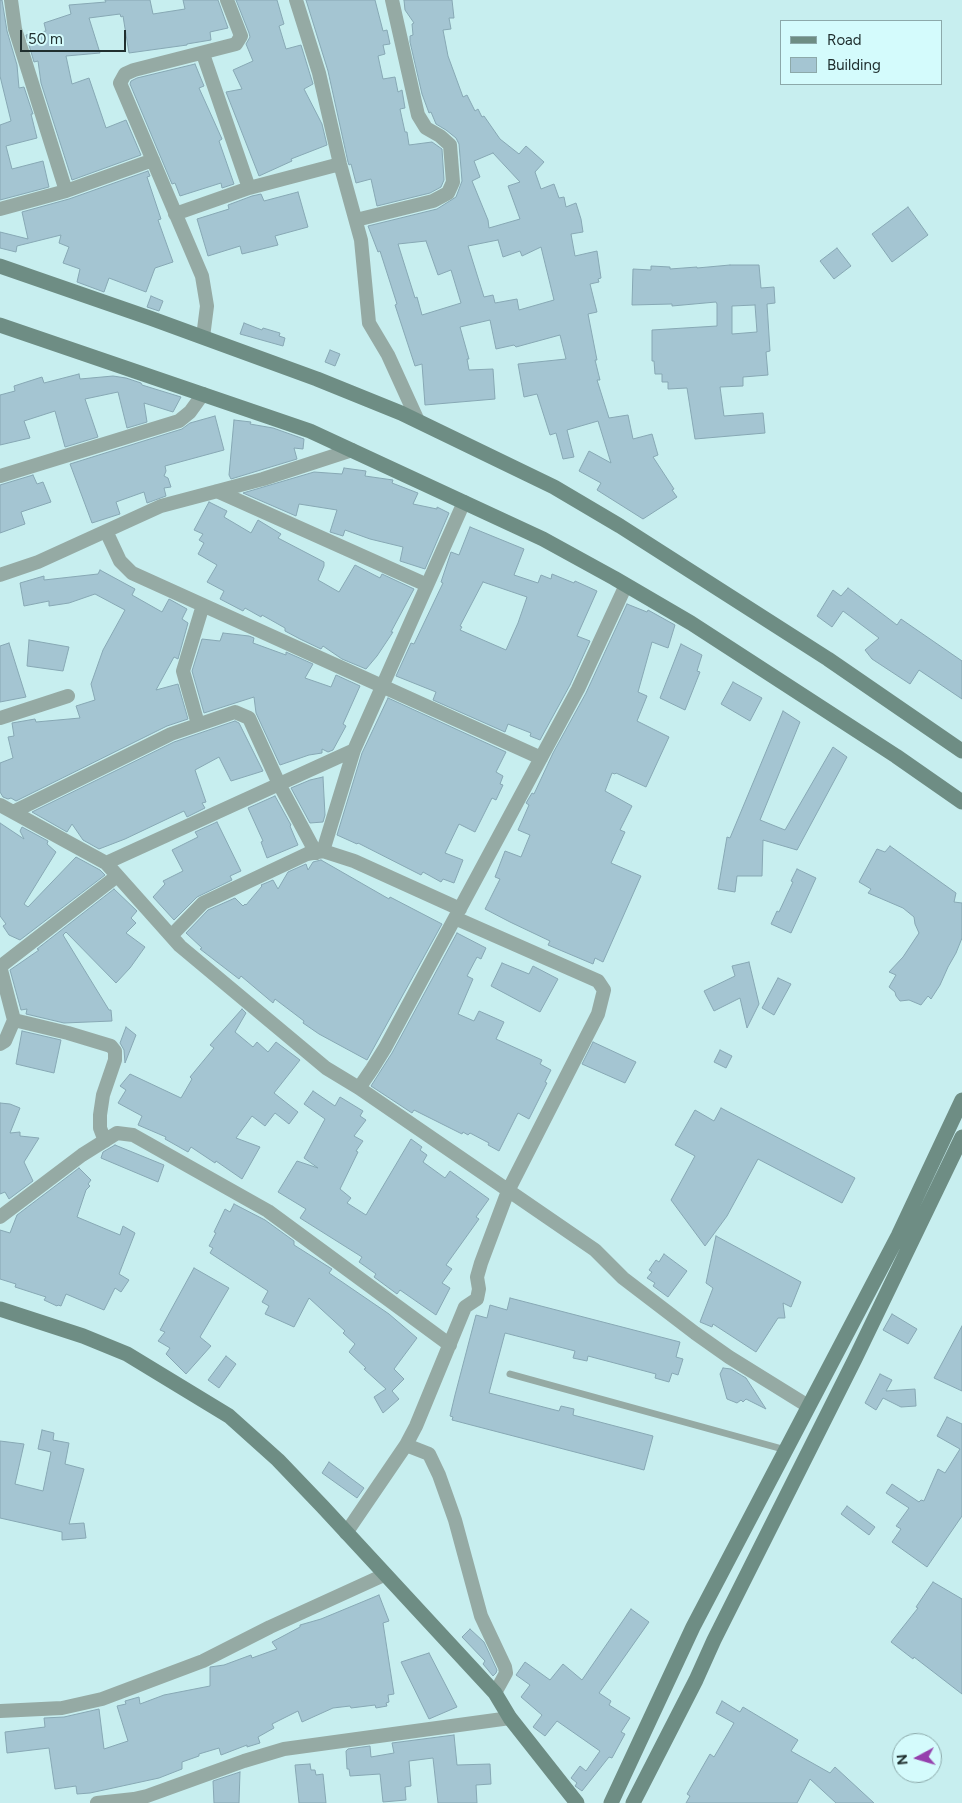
<!DOCTYPE html>
<html>
<head>
<meta charset="utf-8">
<style>
  body { margin:0 }
  #map { position:relative; width:962px; height:1803px; overflow:hidden; background:#c7eeef; font-family:Figtree,sans-serif }
  canvas { display:block }
  .legend { position:absolute; left:780px; top:20px; width:162px; height:65px; box-sizing:border-box; background:#d4fbfc; border:1px solid #8ca9aa; margin:0; padding:6px 9px; list-style:none; font-size:15px; color:#202f2f }
  .legend li { display:flex; align-items:center; gap:10px; height:25px }
  .legend b { width:25px; border:1px solid #8ca9aa }
  .north { position:absolute; left:892px; top:1733px; width:50px; height:50px; box-sizing:border-box; background:#d4fbfc; border:1px solid #8ca9aa; border-radius:50%; rotate:264deg; font-size:14px; font-weight:700; line-height:20px; text-align:center; color:#202f2f }
  .north::after { content:''; display:block; margin:auto; width:18px; height:22px; background:#9540ad; clip-path:polygon(50% 0,100% 100%,50% 72%,0 100%) }
  .scale { position:absolute; left:20px; top:30px; width:106px; height:22px; box-sizing:border-box; border:2px solid #202f2f; border-top:0; padding-left:6px; font-size:15px; line-height:18px; white-space:nowrap; color:#202f2f; -webkit-text-stroke:4px #d4fbfc; paint-order:stroke }
</style>
</head>
<body>
<div id="map">
<canvas width="962" height="1803"></canvas>
<ul class="legend">
<li><b style="height:6px;background:#6e8d84"></b>Road</li>
<li><b style="height:14px;background:#a4c5d2"></b>Building</li>
</ul>
<div class="north">N</div>
<div class="scale">50 m</div>
</div>
<script>
const ctx = document.querySelector('canvas').getContext('2d');
ctx.lineJoin = 'round';
function fill(path, color) { ctx.fillStyle = color; ctx.fill(path, 'evenodd'); }
const toPath = rows => new Path2D(rows.map(r => 'M' + r).join(''));
function stroke(path, color, width, dash) { ctx.strokeStyle = color; ctx.lineWidth = width; ctx.lineCap = dash ? 'butt' : 'round'; ctx.setLineDash(dash || []); ctx.stroke(path); }
const building = toPath([
  [0,0,2,0,7,31,17,65,19,88,24,87,33,114,31,114,37,138,6,146,12,169,43,161,49,187,0,200,0,125,11,121,0,76,0,0],
  [105,0,150,0,153,14,185,9,183,0,218,0,228,28,210,32,211,40,187,44,187,45,129,53,123,16,121,17,120,14,89,18,100,53,66,56,72,84,89,78,106,128,126,120,141,155,72,180,41,83,38,61,34,62,26,35,46,31,44,23,71,14,69,5,106,2,105,0],
  [236,0,277,0,284,24,279,26,286,49,301,45,313,84,304,89,322,124,327,145,291,159,292,161,259,176,226,92,242,89,233,70,253,61,246,44,250,37,249,33,236,0],
  [306,0,375,0,383,31,387,30,390,44,383,45,385,54,378,56,383,79,395,77,398,92,402,90,405,108,400,109,405,132,407,132,409,145,432,142,442,149,444,180,441,187,430,193,377,206,371,179,356,183,351,164,349,165,348,162,328,71,306,0],
  [404,0,452,0,454,18,449,18,451,29,443,30,448,56,463,97,467,95,475,111,478,109,482,117,484,116,500,139,519,154,526,146,544,162,535,172,541,189,554,184,559,198,564,197,566,207,576,203,581,219,583,232,571,234,575,256,597,251,601,278,598,279,599,282,590,284,597,312,588,314,597,360,595,360,600,380,597,380,609,418,628,415,633,439,652,434,658,455,653,457,674,489,672,490,677,497,643,519,597,490,601,483,579,471,589,451,611,463,598,421,567,430,574,457,563,459,556,433,550,435,537,394,524,397,518,364,566,359,560,335,516,347,514,345,496,349,490,320,460,327,469,359,467,359,469,370,493,369,495,399,425,405,422,364,415,366,395,305,397,304,380,251,378,252,368,226,437,209,456,197,462,181,459,144,456,138,446,130,436,124,431,112,429,113,422,94,410,42,410,36,413,35,412,24,414,23,405,10,404,0],
  [493,153,520,182,508,186,520,219,489,228,488,220,472,181,480,177,474,161,493,153],
  [498,240,503,257,520,251,522,256,541,247,554,300,519,310,517,299,495,303,493,295,484,297,468,246,498,240],
  [426,241,438,275,451,270,461,303,422,315,417,297,415,298,398,244,426,241],
  [195,64,204,86,199,88,222,139,219,141,234,184,222,188,221,183,180,196,175,183,172,184,130,84,131,81,137,78,195,64],
  [148,171,150,176,147,177,161,219,158,220,173,262,155,268,146,292,109,278,104,292,77,282,80,269,63,263,69,247,59,243,61,235,17,246,16,252,0,248,0,232,28,239,22,212,69,199,148,171],
  [298,192,308,227,275,236,278,245,242,254,240,246,208,256,197,219,229,209,228,205,252,196,261,194,264,201,298,192],
  [908,207,928,235,892,262,872,234,908,207],
  [837,248,851,266,834,279,820,261,837,248],
  [730,265,759,265,761,288,774,287,775,303,767,304,770,351,766,352,768,375,743,377,743,386,720,387,724,416,763,413,765,433,695,439,687,388,668,389,668,382,662,382,662,374,655,374,654,361,652,361,652,330,717,326,717,304,716,302,672,306,672,304,632,305,633,269,651,270,651,266,670,267,670,269,697,267,697,268,730,265],
  [755,305,757,332,732,334,732,306,755,305],
  [151,296,163,301,159,311,147,307,151,296],
  [244,323,262,330,263,328,280,333,279,336,285,338,283,346,240,334,244,323],
  [330,350,340,354,335,366,325,362,330,350],
  [79,374,80,379,113,376,126,378,141,383,142,385,181,397,173,412,144,403,147,422,127,428,118,392,85,399,98,437,65,447,55,411,24,421,30,438,0,445,0,395,15,391,14,386,42,377,44,383,79,374],
  [215,416,224,450,165,466,166,471,164,476,168,478,171,487,164,488,166,496,147,503,144,492,116,502,120,514,92,523,70,464,182,429,190,423,215,416],
  [234,420,251,422,250,424,273,428,304,439,303,449,294,448,297,459,231,479,229,475,234,420],
  [344,468,366,471,365,476,393,480,392,483,418,493,413,504,437,509,437,507,449,513,425,569,400,561,403,547,370,539,345,530,343,536,330,532,337,510,299,504,296,516,243,493,314,472,342,474,344,468],
  [33,475,37,484,43,482,51,502,21,512,25,524,0,533,0,485,33,475],
  [209,502,227,511,224,517,251,533,258,520,281,534,278,538,324,562,324,566,318,580,339,592,355,565,380,578,382,574,414,589,391,632,393,632,377,656,366,669,342,659,323,646,321,649,300,639,285,631,285,628,262,615,261,617,245,608,243,611,220,599,224,591,207,582,217,565,198,554,204,543,199,540,203,534,194,530,209,502],
  [470,527,524,549,514,575,538,583,541,575,551,579,552,574,574,583,575,581,597,591,577,636,590,641,570,685,540,740,530,736,531,733,508,724,505,732,433,700,436,692,396,676,411,643,414,644,443,583,441,582,451,552,459,555,470,527],
  [483,582,527,597,518,623,506,650,460,630,462,627,460,626,483,582],
  [100,570,135,589,132,595,162,612,169,599,187,609,182,619,188,623,178,659,174,657,156,690,178,684,188,719,167,726,16,801,11,798,8,799,3,797,0,792,0,763,13,758,8,737,14,736,12,723,35,719,36,722,80,718,76,706,95,700,91,684,103,650,125,610,95,594,69,603,49,606,49,601,24,606,20,583,44,576,44,580,98,574,100,570],
  [848,588,897,625,901,619,962,661,962,699,919,670,910,684,872,659,865,650,879,638,843,611,832,627,817,616,833,590,841,596,848,588],
  [627,604,647,612,648,610,675,625,668,648,652,642,638,692,647,696,637,721,669,737,646,787,616,773,615,774,612,773,605,791,632,806,620,830,625,832,611,863,641,876,603,962,595,958,593,964,548,945,550,941,510,922,485,909,500,879,495,877,505,851,521,857,530,835,518,830,529,805,526,803,532,793,534,794,553,753,586,693,627,604],
  [223,633,249,636,254,638,253,643,286,655,286,652,313,664,305,678,331,687,336,675,360,686,343,724,346,726,333,750,328,752,322,749,322,753,309,755,280,765,256,713,254,697,204,713,192,671,202,639,220,641,223,633],
  [29,640,69,647,63,671,27,666,29,640],
  [9,643,26,697,0,702,0,646,9,643],
  [681,644,702,655,697,671,700,672,685,710,660,698,681,644],
  [733,682,762,698,750,721,721,704,733,682],
  [388,698,506,752,496,772,503,776,500,784,503,785,496,800,492,798,475,832,459,824,445,853,463,860,454,883,443,879,441,882,423,872,421,875,358,843,357,844,337,835,362,753,388,698],
  [783,711,800,722,760,820,785,830,833,747,847,757,797,850,763,840,762,876,737,876,735,892,718,889,727,837,730,838,783,711],
  [235,721,239,723,263,771,231,781,219,757,195,770,206,802,202,803,205,808,187,817,184,811,125,839,99,849,83,840,72,824,67,832,32,812,174,742,235,721],
  [323,777,325,815,323,822,310,823,291,788,310,780,323,777],
  [275,796,291,825,290,826,298,845,267,858,261,842,263,841,248,808,275,796],
  [217,822,241,871,230,876,232,880,197,897,174,920,153,897,165,884,163,881,183,871,172,850,198,837,195,832,217,822],
  [0,823,24,839,20,831,22,827,48,841,47,844,56,852,24,904,28,907,76,857,100,870,105,875,20,940,9,935,3,926,6,924,0,916,0,823],
  [890,846,956,893,954,902,962,903,962,938,956,953,948,967,940,985,931,999,928,996,921,1005,909,1000,900,1001,896,996,895,992,889,987,896,975,889,972,903,957,919,933,915,924,914,917,903,908,868,893,871,889,859,882,877,849,885,852,890,846],
  [321,860,389,899,390,897,442,924,367,1060,319,1034,303,1023,304,1021,275,999,273,1003,241,976,239,979,200,949,202,948,186,933,208,910,235,898,243,906,245,904,246,905,262,886,261,885,273,880,278,889,288,872,306,864,308,870,313,862,321,860],
  [797,869,816,878,791,933,771,924,777,911,779,912,793,882,791,881,797,869],
  [114,889,137,911,131,918,136,923,126,933,145,947,130,968,116,983,66,932,63,935,109,1010,111,1010,112,1021,64,1023,26,1014,27,1009,21,1010,10,970,39,950,37,949,114,889],
  [457,933,486,948,481,959,477,957,467,976,473,979,458,1014,474,1021,479,1011,504,1022,496,1039,542,1060,540,1064,551,1070,545,1082,547,1083,529,1119,518,1113,499,1151,488,1145,489,1143,470,1133,468,1135,463,1132,462,1134,414,1110,412,1113,371,1086,392,1053,457,933],
  [749,962,759,1004,747,1028,740,998,714,1011,704,991,735,976,732,966,749,962],
  [502,963,529,974,533,966,558,979,540,1012,491,986,502,963],
  [778,978,791,984,774,1015,762,1008,778,978],
  [242,1009,246,1013,235,1032,253,1047,257,1042,268,1052,276,1042,300,1060,274,1093,298,1112,289,1124,275,1113,265,1126,252,1116,236,1138,260,1147,242,1179,216,1161,215,1163,191,1147,188,1152,165,1139,166,1137,138,1125,142,1116,118,1103,126,1090,120,1086,130,1074,181,1098,192,1079,190,1077,214,1048,210,1045,242,1009],
  [126,1027,136,1035,125,1063,124,1050,120,1043,126,1027],
  [22,1031,61,1040,54,1073,16,1064,22,1031],
  [593,1042,636,1062,625,1083,582,1064,593,1042],
  [720,1050,732,1056,726,1068,714,1062,720,1050],
  [313,1091,335,1106,340,1097,363,1111,360,1116,366,1120,354,1136,363,1141,356,1151,358,1152,340,1189,351,1198,347,1203,366,1215,411,1139,422,1147,420,1150,427,1155,423,1162,445,1178,450,1171,489,1199,476,1217,479,1219,446,1265,452,1269,442,1283,450,1288,436,1315,400,1290,397,1294,374,1277,376,1274,359,1262,362,1257,300,1218,306,1209,278,1192,297,1161,318,1168,304,1158,325,1119,304,1104,313,1091],
  [0,1103,10,1104,20,1108,10,1133,20,1132,20,1136,39,1138,24,1162,33,1181,9,1199,5,1192,0,1194,0,1103],
  [721,1108,855,1178,842,1203,758,1159,727,1216,705,1246,671,1200,695,1156,675,1145,695,1110,714,1121,721,1108],
  [115,1145,164,1165,158,1182,101,1158,103,1152,115,1145],
  [79,1168,91,1180,88,1184,90,1186,86,1190,77,1217,120,1235,123,1226,135,1233,119,1274,129,1280,121,1292,115,1288,104,1310,66,1294,61,1306,58,1305,57,1306,44,1300,46,1297,15,1287,16,1284,0,1279,0,1230,10,1233,17,1215,79,1168],
  [234,1204,265,1220,294,1241,294,1245,332,1269,329,1273,389,1314,417,1338,394,1369,404,1379,392,1391,399,1399,383,1413,374,1397,386,1389,364,1369,366,1368,349,1352,355,1344,343,1333,345,1331,309,1298,294,1327,265,1314,269,1306,262,1302,268,1291,210,1253,213,1248,209,1246,216,1233,214,1232,225,1209,230,1212,234,1204],
  [716,1236,801,1282,791,1307,783,1303,785,1318,778,1318,756,1352,713,1324,712,1327,700,1322,713,1288,706,1283,716,1236],
  [664,1254,687,1271,668,1297,653,1286,655,1283,647,1278,652,1272,649,1270,656,1260,659,1262,664,1254],
  [194,1268,229,1288,200,1337,211,1346,186,1374,166,1354,170,1348,158,1341,165,1332,160,1330,194,1268],
  [510,1298,680,1342,676,1357,683,1359,678,1375,672,1373,669,1382,655,1378,656,1374,588,1356,587,1361,573,1358,575,1351,505,1333,489,1393,559,1411,561,1406,574,1409,573,1415,653,1436,644,1470,452,1420,453,1417,450,1416,455,1395,476,1315,487,1318,490,1305,507,1310,510,1298],
  [892,1314,917,1329,908,1344,883,1330,892,1314],
  [962,1326,962,1391,934,1378,962,1326],
  [226,1356,236,1364,219,1388,208,1380,226,1356],
  [723,1368,731,1369,746,1378,766,1409,746,1399,743,1402,741,1400,737,1403,727,1399,720,1374,723,1368],
  [880,1374,892,1380,886,1391,915,1389,916,1406,901,1407,883,1398,876,1410,865,1403,880,1374],
  [947,1417,962,1424,962,1516,927,1567,892,1542,901,1529,896,1526,909,1508,886,1493,892,1484,919,1502,921,1500,924,1501,938,1469,945,1473,960,1449,937,1436,947,1417],
  [42,1430,54,1433,53,1440,69,1443,65,1464,84,1469,69,1524,84,1523,86,1538,62,1540,62,1532,0,1518,0,1441,24,1444,15,1484,43,1491,51,1452,38,1449,42,1430],
  [329,1462,364,1488,357,1498,322,1473,329,1462],
  [847,1506,875,1527,869,1535,841,1514,847,1506],
  [933,1582,962,1599,962,1694,914,1657,913,1659,891,1642,918,1608,916,1607,933,1582],
  [379,1595,389,1621,383,1623,394,1694,388,1695,389,1702,386,1703,387,1706,376,1708,375,1705,351,1708,350,1706,333,1708,302,1722,298,1711,272,1724,274,1728,258,1737,260,1743,247,1747,247,1745,221,1755,219,1748,199,1754,199,1756,182,1762,182,1769,159,1778,90,1793,77,1794,76,1786,55,1789,49,1748,7,1753,5,1732,45,1727,44,1718,64,1717,99,1709,104,1749,128,1741,117,1706,126,1704,125,1701,139,1697,140,1704,164,1695,210,1686,210,1667,224,1665,251,1655,252,1658,277,1649,272,1642,300,1627,300,1625,321,1619,379,1595],
  [631,1609,649,1622,599,1693,611,1701,609,1705,630,1718,621,1732,625,1734,612,1758,609,1757,582,1791,575,1786,577,1783,571,1778,580,1766,586,1771,600,1751,557,1721,545,1736,533,1727,542,1715,521,1697,530,1685,516,1675,525,1662,550,1680,563,1664,582,1680,631,1609],
  [470,1629,484,1642,497,1670,496,1673,493,1676,483,1664,485,1661,462,1637,470,1629],
  [429,1653,457,1707,429,1719,401,1662,429,1653],
  [722,1701,740,1712,743,1707,798,1740,791,1751,830,1773,835,1767,874,1803,836,1803,810,1779,797,1803,686,1803,690,1796,687,1794,710,1754,714,1757,734,1723,716,1713,722,1701],
  [454,1735,457,1765,490,1764,491,1784,476,1785,477,1803,438,1803,433,1758,409,1761,411,1786,405,1787,406,1800,383,1802,380,1774,350,1776,349,1769,347,1769,346,1751,348,1749,370,1746,371,1757,394,1753,392,1743,454,1735],
  [310,1764,311,1770,315,1770,316,1775,323,1774,326,1803,299,1803,295,1765,310,1764],
  [240,1772,239,1803,214,1803,213,1781,240,1772]
]);
const lane = toPath([
  [510,1374,786,1450]
]);
const street = toPath([
  [11,0,15,29,66,191],
  [296,0,319,73,340,164,361,240,369,323,388,355,418,421],
  [203,54,249,188],
  [0,209,66,191,153,160],
  [175,214,249,188,340,164],
  [356,220,433,201,448,193,453,182,450,145,440,136,426,128,418,115,392,0],
  [203,337,207,306,202,276,120,83,125,74,134,70,236,44,241,36,227,0],
  [0,476,179,421,190,412,203,394],
  [217,491,427,585],
  [106,531,120,561,132,573,541,758],
  [0,575,38,562,161,506,263,479,352,450],
  [0,718,68,696],
  [198,724,183,671,203,605],
  [0,805,106,863,180,946,326,1068,359,1088,595,1250,623,1278,695,1333,729,1357,808,1406],
  [13,812,171,734,235,712,249,718,279,784,316,853],
  [323,851,354,750,464,502],
  [106,863,354,750],
  [171,936,203,903,307,854,323,851,354,861,460,909],
  [0,966,14,1020,68,1033,111,1046,115,1051,115,1060,103,1095,100,1115,100,1128,105,1141],
  [1,966,117,876],
  [0,1044,5,1041,14,1020],
  [359,1088,372,1069,385,1048,578,689,626,585],
  [0,1217,82,1155,117,1133,133,1135,268,1211,450,1345],
  [406,1445,429,1454,439,1475,455,1520,481,1616,505,1667,506,1673,495,1693],
  [346,1533,406,1445,416,1426,465,1307,477,1299,479,1289,477,1277,481,1263,508,1191,598,1014,604,990,598,981,455,918],
  [0,1711,62,1708,102,1699,203,1661,270,1627,384,1575],
  [97,1803,134,1799,147,1796,244,1761,284,1749,510,1718]
]);
const secondary = toPath([
  [0,266,150,318,317,379,401,413,554,487,620,526,828,659,962,751],
  [0,325,310,431,543,539,614,578,691,623,896,756,962,802],
  [0,1309,83,1336,127,1354,229,1416,278,1460,323,1507,495,1693,510,1718,577,1803],
  [611,1803,693,1627,898,1236,962,1100],
  [633,1803,696,1680,714,1640,855,1359,962,1137]
]);
fill(building, '#a4c5d2');
stroke(building, '#87a8b4', 1);
stroke(lane, '#95aaa4', 7);
stroke(street, '#95aaa4', 14);
stroke(secondary, '#6e8d84', 15);
</script>
</body>
</html>
